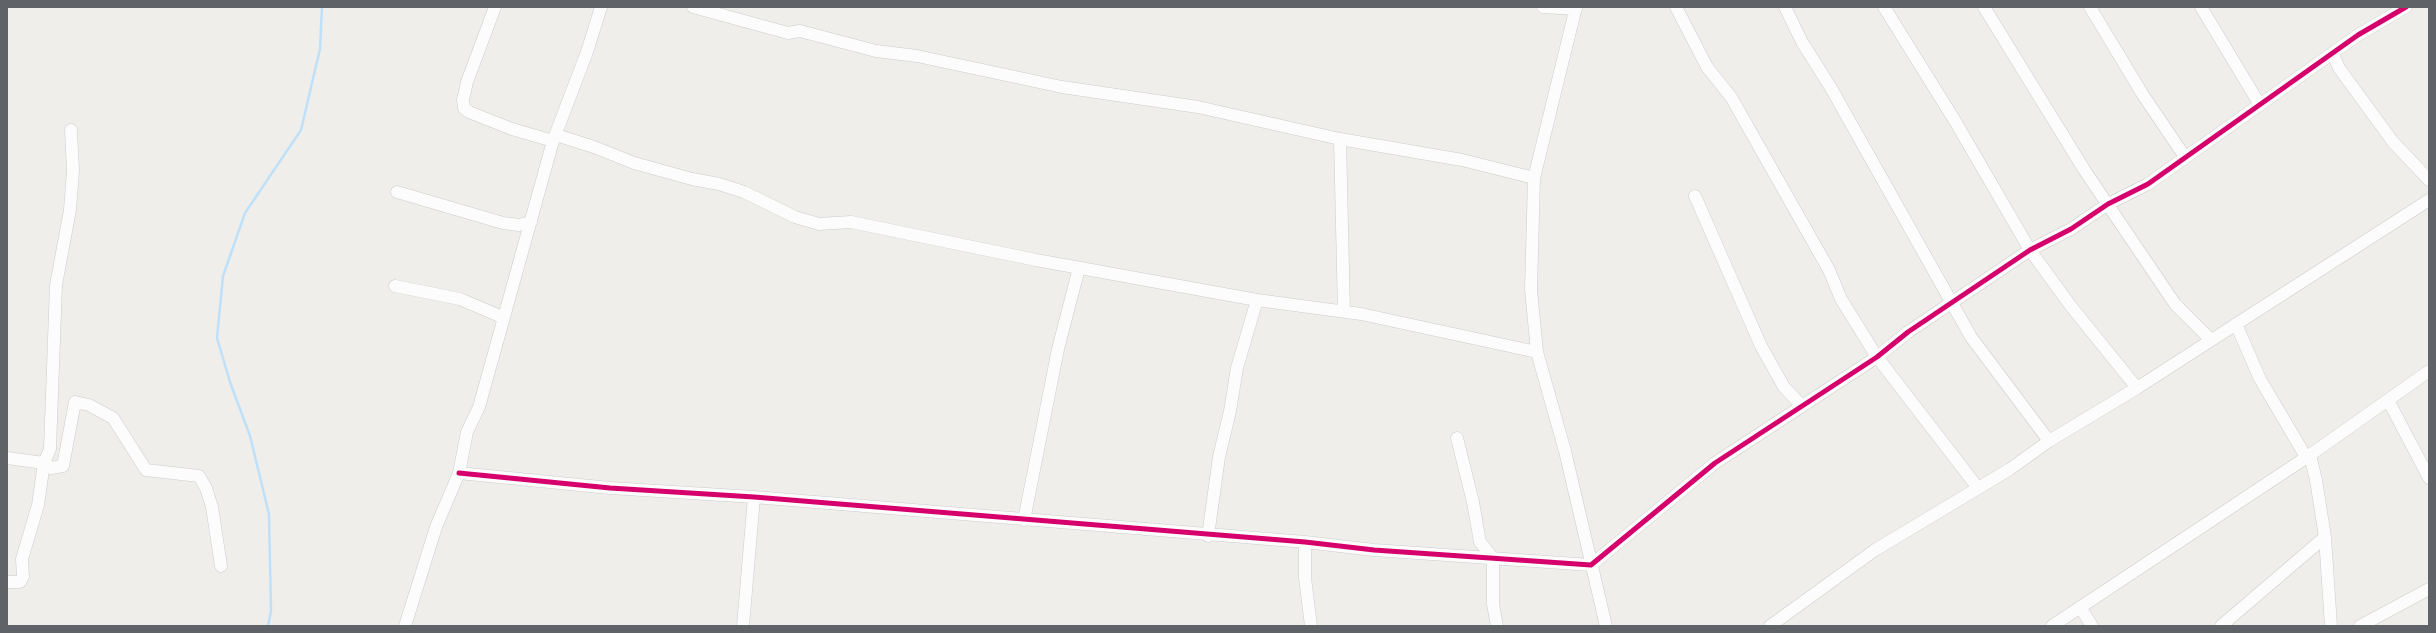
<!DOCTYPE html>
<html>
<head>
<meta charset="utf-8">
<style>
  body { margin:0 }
  #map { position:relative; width:2436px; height:633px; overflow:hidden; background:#efeeea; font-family:"Source Sans 3",sans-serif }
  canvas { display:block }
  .frame { position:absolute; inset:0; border:8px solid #5f6368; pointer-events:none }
</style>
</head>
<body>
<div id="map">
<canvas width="2436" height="633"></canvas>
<div class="frame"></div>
</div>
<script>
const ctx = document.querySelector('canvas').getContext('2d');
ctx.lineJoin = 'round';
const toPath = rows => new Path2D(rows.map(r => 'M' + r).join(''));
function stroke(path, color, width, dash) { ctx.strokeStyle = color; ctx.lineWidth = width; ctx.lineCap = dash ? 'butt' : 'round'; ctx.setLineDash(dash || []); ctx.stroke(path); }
const stream = toPath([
  [268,626,271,611,269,514,250,436,230,382,217,338,223,276,245,213,301,130,320,49,322,7]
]);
const minor = toPath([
  [495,7,467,82,463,100,464,108,469,112,512,129,553,141],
  [693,7,788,33,800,31,876,51,917,56,1062,87,1198,107,1340,139,1462,160,1534,178],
  [1543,7,1576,9],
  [1576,7,1534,178,1531,290,1537,352,1565,451,1606,626],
  [1676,7,1707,67,1731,97,1829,270,1841,299,1877,357,1978,488],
  [1785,7,1802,42,1831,88,1971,337,2049,441],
  [1884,7,1955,121,2030,250,2070,305,2137,388],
  [1984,7,2085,171,2175,304,2211,340],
  [2090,7,2143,95,2185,157],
  [2201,7,2260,105],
  [2333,54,2339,68,2393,142,2429,180],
  [556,135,594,147,634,163,692,179,719,184,744,192,795,217,819,224,851,222,1036,260,1257,300,1361,314,1537,352],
  [1340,139,1344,312],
  [397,192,503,223,519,225,531,222],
  [1695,196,1761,346,1784,387,1802,406],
  [395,286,460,299,502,317],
  [2236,324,2260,379,2306,457],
  [2388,400,2429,478],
  [1457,438,1473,502,1480,542,1493,558,1493,604,1497,626],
  [2310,455,2316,480,2325,537,2331,626],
  [7,458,44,463,51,468,63,466,75,402,89,405,113,418,146,470,199,476,206,488,212,507,221,566],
  [459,473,610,488,754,497,1305,542,1374,550,1591,565,1715,463,1877,357,1908,332,2030,250,2071,229,2108,204,2148,184,2358,35,2406,7],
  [1024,520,1058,349,1079,268],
  [1208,536,1219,457,1230,411,1237,368,1257,300],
  [1305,542,1305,578,1311,626],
  [7,582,20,582,23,577,22,559,38,505,44,463,50,449,56,285,70,210,73,171,71,130],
  [2080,607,2092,626],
  [405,626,436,527,459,473,467,432,479,407,553,141,587,52,601,7],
  [743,626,754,497],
  [1770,626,1875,550,2010,469,2049,441,2137,388,2429,200],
  [2052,626,2310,455,2429,371],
  [2221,626,2325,537],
  [2360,626,2429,589]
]);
const cycleway = toPath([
  [459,473,610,488,754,497,1305,542,1374,550,1591,565,1715,463,1877,357,1908,332,2030,250,2071,229,2108,204,2148,184,2358,35,2406,7]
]);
stroke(stream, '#bfe0f9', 2.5);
stroke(minor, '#cbcccc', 13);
stroke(minor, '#fdfcfc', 12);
stroke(cycleway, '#d6006c', 5);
</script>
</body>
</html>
